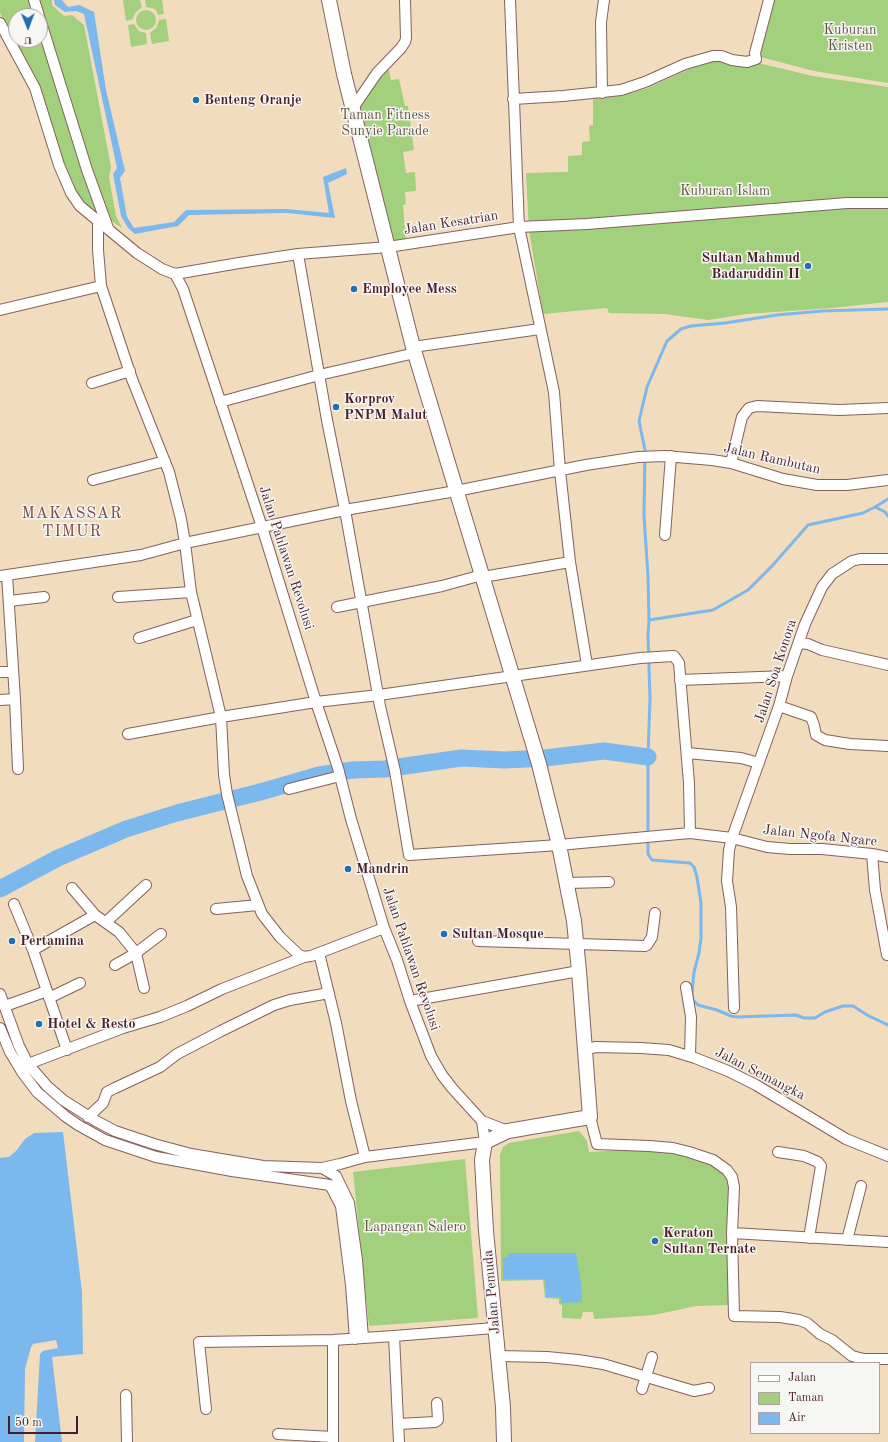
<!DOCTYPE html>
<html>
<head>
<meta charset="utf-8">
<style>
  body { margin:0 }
  #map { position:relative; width:888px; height:1442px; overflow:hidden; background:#f1dcbe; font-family:"Old Standard TT",serif }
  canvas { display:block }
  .legend { position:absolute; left:750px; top:1362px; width:130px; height:72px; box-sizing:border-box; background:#f6f6f2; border:1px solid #b1a0a2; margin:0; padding:5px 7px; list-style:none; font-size:12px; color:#4a1f2b }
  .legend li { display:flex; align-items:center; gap:8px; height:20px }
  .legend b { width:20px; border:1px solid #b1a0a2 }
  .north { position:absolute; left:8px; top:8px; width:40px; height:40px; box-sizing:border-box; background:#f6f6f2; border:1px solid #b1a0a2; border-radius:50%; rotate:179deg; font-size:11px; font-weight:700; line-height:16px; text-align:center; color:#4a1f2b }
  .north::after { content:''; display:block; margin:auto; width:14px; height:18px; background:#1f6fb2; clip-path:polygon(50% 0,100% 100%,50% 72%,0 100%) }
  .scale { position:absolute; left:8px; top:1416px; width:70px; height:18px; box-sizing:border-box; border:2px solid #4a1f2b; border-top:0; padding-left:5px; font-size:12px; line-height:14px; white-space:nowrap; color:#4a1f2b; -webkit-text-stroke:3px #f6f6f2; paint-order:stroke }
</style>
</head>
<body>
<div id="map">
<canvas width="888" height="1442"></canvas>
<ul class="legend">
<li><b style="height:5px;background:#fff"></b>Jalan</li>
<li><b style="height:11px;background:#a2d07d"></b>Taman</li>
<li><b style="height:11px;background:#7bb8ee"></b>Air</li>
</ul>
<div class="north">U</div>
<div class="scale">50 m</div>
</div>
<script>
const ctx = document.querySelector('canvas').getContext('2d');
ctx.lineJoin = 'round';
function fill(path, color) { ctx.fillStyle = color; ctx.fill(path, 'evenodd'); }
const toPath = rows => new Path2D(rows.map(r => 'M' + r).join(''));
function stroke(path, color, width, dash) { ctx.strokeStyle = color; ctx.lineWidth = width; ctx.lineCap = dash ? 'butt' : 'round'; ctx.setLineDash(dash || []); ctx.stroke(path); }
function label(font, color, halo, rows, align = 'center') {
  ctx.font = font + ' "Old Standard TT",serif'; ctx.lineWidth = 3; ctx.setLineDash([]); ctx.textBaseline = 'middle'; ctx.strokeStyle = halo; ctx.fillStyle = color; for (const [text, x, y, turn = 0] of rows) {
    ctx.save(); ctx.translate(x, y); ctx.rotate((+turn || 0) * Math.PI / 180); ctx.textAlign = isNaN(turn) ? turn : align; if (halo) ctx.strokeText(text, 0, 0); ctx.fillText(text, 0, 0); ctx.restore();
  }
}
const green = toPath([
  [0,0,52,0,52,5,64,16,72,15,84,25,111,167,109,177,116,216,122,228,80,200,63,165,39,87,0,13],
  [16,16,40,16,40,40,16,40],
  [123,0,140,0,142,7,135,13,133,19,126,21],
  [145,0,162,0,164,14,158,15,156,10,152,8,146,7],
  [774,0,888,0,888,83,814,71,760,57],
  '136 20a10 10 0 1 1 20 0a10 10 0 1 1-20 0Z',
  [166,19,169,41,152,44,150,33,157,27,159,20],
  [134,24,139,31,146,33,147,44,131,47,128,25],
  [718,59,748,67,754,62,813,76,888,87,888,302,832,308,746,314,708,320,665,314,609,313,607,308,543,314,529,230,526,173,568,172,568,156,582,155,582,142,590,141,589,126,593,125,593,99,628,94,648,88,698,65],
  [388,65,391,80,399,79,405,106,408,106,414,150,403,152,406,173,415,172,416,191,405,192,406,204,403,205,406,243,393,245,356,112],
  [579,1131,587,1141,589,1152,623,1150,657,1151,700,1159,724,1172,729,1180,731,1199,728,1305,696,1306,654,1315,594,1319,593,1312,583,1312,581,1319,562,1318,562,1305,559,1304,559,1299,545,1298,543,1280,501,1281,500,1155,503,1147,509,1143],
  [465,1159,478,1318,369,1326,353,1172]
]);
const water = toPath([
  [54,0,62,0,68,7,79,5,94,12,106,90,125,171,120,178,127,217,134,228,174,222,186,210,286,209,329,213,323,177,346,168,347,174,328,183,335,218,287,213,189,215,178,226,135,234,128,228,121,216,113,174,117,168,84,14,76,11,65,12,55,5],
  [63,1132,82,1292,83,1354,52,1357,62,1442,0,1442,0,1158,9,1157,16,1151,25,1139,34,1133],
  [509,1253,576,1253,581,1284,582,1302,561,1303,561,1297,546,1297,545,1279,503,1279,503,1258,508,1257]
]);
const pier = toPath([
  [56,1340,58,1348,43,1351,40,1354,35,1442,24,1442,25,1369,31,1347,33,1344]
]);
const stream = toPath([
  [888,309,822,311,777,315,725,323,691,326,681,329,667,341,647,387,639,421,645,450,644,516,648,576,649,620,648,636,650,698,648,757,648,854,652,860,690,863,694,867,697,877,701,903,701,938,699,953,694,972,692,993,693,1000,698,1005,717,1010,731,1016,737,1017,796,1015,804,1018,815,1018,825,1012,843,1006,853,1006,869,1016,888,1025],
  [875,507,888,499],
  [649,620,713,610,748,590,772,566,808,525,863,513,875,507,885,512,888,516]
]);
const river = toPath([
  [0,889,58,858,126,829,177,813,264,791,319,775,353,770,385,769,461,758,505,760,545,758,604,751,648,757]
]);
const minor = toPath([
  [34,0,39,16],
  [510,0,519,227,554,392,560,471,570,562,587,665],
  [40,19,87,170,108,228],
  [0,23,35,88,59,165,71,193,80,206,137,253,162,269,175,274,183,289,262,527,316,702,338,768,351,819,384,928,397,960,410,1001,431,1056,442,1075,452,1088,482,1121,485,1142,365,1157,340,1164,322,1168,263,1166,191,1154,154,1144,115,1131,96,1121,63,1100,47,1086,28,1064,19,1046,0,994],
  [602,93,601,22,604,0],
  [513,99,563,96,621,90,645,82,685,64,713,56,721,56,732,60,747,62,756,59,755,53,769,0],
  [353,108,377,73,401,48,405,42,406,38,405,0],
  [98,221,98,250,101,286,132,379,169,472,181,519,185,543,345,510,456,491,586,465,638,457,665,456,712,460,731,463,783,479,817,485,847,485,888,480],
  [298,254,327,420,345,510,380,706,395,771,409,855,559,845,690,833,732,838,767,847,790,849,822,849,872,854,888,857],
  [175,274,239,263,298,254,388,247,519,227,587,224,847,203,888,203],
  [0,310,101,286],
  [413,347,540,329],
  [92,383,130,371],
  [220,402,319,375,415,353],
  [731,463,742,417,749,408,757,406,839,410,888,408],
  [93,480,165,461],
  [665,535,671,456],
  [0,576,141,555,185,543,191,592,221,717,316,702,379,695,640,658,674,656,679,663,689,783,690,833],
  [483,577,570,562],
  [118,597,191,592],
  [9,601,44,597],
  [337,607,442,586,482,575],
  [139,638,197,620],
  [799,643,808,644,822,650,888,665],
  [0,672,13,672],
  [680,680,787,676],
  [15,699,18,769],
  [0,700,15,699,7,575],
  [779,706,811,717,814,725,816,735,825,740,850,744,888,746],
  [128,734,221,717,224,775,227,794,247,876,262,914,280,937,299,955,304,957,311,956,384,928],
  [687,753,741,758,759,763],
  [289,789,340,776],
  [872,854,875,890,887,955],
  [567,883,609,882],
  [72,888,95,915],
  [14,904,33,950,67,1050],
  [216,909,258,905],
  [106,922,146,885],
  [478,941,645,946,647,945,652,937,655,913],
  [33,950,95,915,119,932,136,953,144,988],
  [319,953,336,1023,351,1101,365,1157],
  [115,965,136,953,161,934],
  [686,987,691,1017,690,1056],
  [49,998,80,983],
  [410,1001,579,971],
  [5,1006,47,991],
  [734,1008,731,907,727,881,729,850,732,838,779,706,787,676,805,624,822,587,832,574,852,561,860,559,888,559],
  [0,1028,10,1052,22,1072,37,1092,65,1116,78,1125,105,1140,156,1157,232,1171,330,1185],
  [586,1049,596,1047,641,1048,669,1050,695,1058,728,1071,756,1085,846,1139,888,1156],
  [28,1064,123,1028,160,1017,187,1006,222,989,304,957],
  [88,1117,103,1103,107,1092,115,1088,160,1067,177,1054,221,1031,274,1005,290,1000,329,993],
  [590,1117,597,1144,649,1146,673,1148,689,1152,713,1160,727,1170,732,1177,734,1187,732,1233,734,1316,780,1317,799,1320,807,1323,820,1334,832,1340,852,1356,864,1359,888,1359],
  [482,1121,508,1131],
  [778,1152,804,1156,818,1162,821,1166,809,1238],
  [322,1168,336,1176,349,1203,357,1260,363,1338],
  [330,1185,341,1206,351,1285,355,1339],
  [732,1233,888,1242],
  [847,1240,861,1186],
  [394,1336,399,1442],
  [498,1356,547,1357,578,1360,603,1364,694,1391,709,1388],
  [642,1389,652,1357],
  [126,1395,127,1442],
  [206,1409,199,1342,333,1340,394,1336,494,1328],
  [398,1424,435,1422,438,1420,437,1403],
  [278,1434,333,1437],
  [333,1442,333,1340]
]);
const highway = toPath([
  [329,0,344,74,413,347,539,764,559,845,574,921,579,971,590,1117,508,1131,485,1142,482,1160,486,1231,503,1407,504,1442]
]);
const markers = [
  [196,100,4,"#1f6fb2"],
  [808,266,4,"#1f6fb2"],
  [354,289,4,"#1f6fb2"],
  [336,407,4,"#1f6fb2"],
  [348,869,4,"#1f6fb2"],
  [444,934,4,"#1f6fb2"],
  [12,941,4,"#1f6fb2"],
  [39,1024,4,"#1f6fb2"],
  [655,1241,4,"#1f6fb2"]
];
const parkNames = [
  ["Kuburan",850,30],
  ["Kristen",850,46],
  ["Taman Fitness",385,115],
  ["Sunyie Parade",385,131],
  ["Kuburan Islam",725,191],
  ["Lapangan Salero",415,1227]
];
const poiNames = [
  ["Benteng Oranje",204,100],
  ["Sultan Mahmud",800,258,"right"],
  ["Badaruddin II",800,274,"right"],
  ["Employee Mess",362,289],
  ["Korprov",344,399],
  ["PNPM Malut",344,415],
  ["Mandrin",356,869],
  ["Sultan Mosque",452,934],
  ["Pertamina",20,941],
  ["Hotel & Resto",47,1024],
  ["Keraton",663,1233],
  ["Sultan Ternate",663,1249]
];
const streetNames = [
  ["Jalan Kesatrian",451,223,-9],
  ["Jalan Rambutan",772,459,13],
  ["Jalan Pahlawan Revolusi",286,558,72],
  ["Jalan Soa Konora",776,671,-72],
  ["Jalan Ngofa Ngare",820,836,6],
  ["Jalan Pahlawan Revolusi",411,959,71],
  ["Jalan Semangka",760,1074,27],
  ["Jalan Pemuda",492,1292,-95]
];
const quarterNames = [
  ["MAKASSAR",72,514],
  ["TIMUR",72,532]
];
fill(green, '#a2d07d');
fill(water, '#7bb8ee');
fill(pier, '#f1dcbe');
stroke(stream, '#7bb8ee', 3);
stroke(river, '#7bb8ee', 17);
stroke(minor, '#84615e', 12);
stroke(highway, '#84615e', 16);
stroke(minor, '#fff', 10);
stroke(highway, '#fff', 14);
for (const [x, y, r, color] of markers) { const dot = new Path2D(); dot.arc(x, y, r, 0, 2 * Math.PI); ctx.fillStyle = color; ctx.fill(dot); stroke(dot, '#f6f6f2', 1.5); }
label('14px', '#645444', '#f6f6f2', parkNames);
label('bold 14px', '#4a1f2b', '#f6f6f2', poiNames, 'left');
label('14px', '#4a1f2b', '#f6f6f2', streetNames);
ctx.letterSpacing = '1px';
label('16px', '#7c4d4b', '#f6f6f2', quarterNames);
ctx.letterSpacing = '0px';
</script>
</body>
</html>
